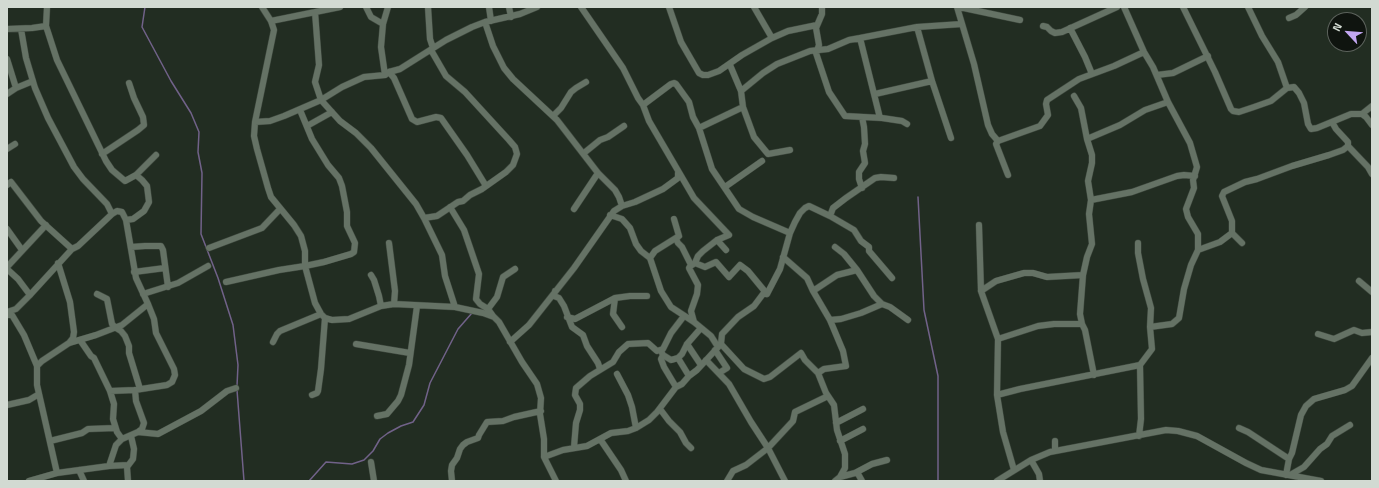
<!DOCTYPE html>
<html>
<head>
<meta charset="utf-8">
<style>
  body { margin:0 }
  #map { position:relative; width:1379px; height:488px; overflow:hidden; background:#222d22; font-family:"Titillium Web",sans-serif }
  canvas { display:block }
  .frame { position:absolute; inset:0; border:8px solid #d2dad2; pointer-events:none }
  .north { position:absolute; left:1327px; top:12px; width:40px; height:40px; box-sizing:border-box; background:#0f140f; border:1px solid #5d635d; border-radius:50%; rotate:296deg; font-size:11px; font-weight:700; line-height:16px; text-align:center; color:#d2dad2 }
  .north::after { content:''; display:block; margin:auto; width:14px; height:18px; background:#c3a7f2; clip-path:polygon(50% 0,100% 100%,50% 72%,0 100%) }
</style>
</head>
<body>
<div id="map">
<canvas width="1379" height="488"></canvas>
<div class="frame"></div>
<div class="north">N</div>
</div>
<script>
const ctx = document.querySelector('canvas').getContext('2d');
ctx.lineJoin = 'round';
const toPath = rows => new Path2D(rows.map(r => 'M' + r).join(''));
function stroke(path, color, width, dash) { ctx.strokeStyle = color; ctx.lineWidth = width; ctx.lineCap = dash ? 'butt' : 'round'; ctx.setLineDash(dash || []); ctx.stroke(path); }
const stream = toPath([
  [145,7,142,27,171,81,191,113,199,132,198,152,202,173,201,234,218,278,233,325,238,365,237,386],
  [918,197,924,310,938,376,938,481],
  [237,390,244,481],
  [309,481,326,462,352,464,364,460,373,451,380,439,388,433,401,426,413,422,424,405,430,383,458,329,472,313]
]);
const minor = toPath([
  [47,7,46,26,57,60,106,161,112,170,125,181,136,175,156,155],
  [262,7,271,21,274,30,255,122,254,136,257,149,268,188,271,197,294,225,301,236,305,251,305,266,315,303,321,314,325,318,332,320,349,319,381,306,394,304,455,307,483,313,494,317,499,322,522,362,537,384,541,398,540,414,544,439,544,457,556,481],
  [366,7,371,17,383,24],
  [428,7,430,39,433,48],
  [489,7,491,21],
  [509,7,511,17],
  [581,7,623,68,638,98,643,105,649,121,694,198,729,235,717,240,703,251,698,256,695,263],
  [669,7,681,42,699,73,703,75,708,75,719,71,742,55,772,38,788,31,817,25],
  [754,7,772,38],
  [822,7,822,14,816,28,819,45,816,53,829,92,845,116,882,118,902,121,907,124],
  [957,7,974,64,988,125,992,134,998,141,996,144,1008,175],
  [959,7,1020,20],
  [1124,7,1144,52,1153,67,1168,102,1190,143,1197,167,1193,180,1194,188,1186,209,1188,217,1198,234,1198,250,1220,242,1232,233,1232,221,1222,196,1224,192,1245,182,1257,179,1292,166,1329,155,1343,150,1348,146],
  [1183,7,1215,72,1231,109,1233,111,1239,112,1254,107,1271,101,1287,88,1294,87,1299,93,1304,103,1308,124,1311,129,1317,128,1351,114,1362,114,1366,117,1372,125],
  [1248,7,1262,36,1278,62,1287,88],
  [315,12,319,65,315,82,321,100,340,121,356,133,371,148,416,204,424,218,442,255,445,276,455,307],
  [1289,18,1296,15,1305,7],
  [271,21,340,7],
  [485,22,493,46,504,68,513,79,557,120,598,173,615,190,619,197,622,206],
  [1043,26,1047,27,1051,31,1055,33,1062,32,1117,7],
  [917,27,932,81,951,138],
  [1070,28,1085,57,1092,74],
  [7,29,32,28,46,26],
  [21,29,26,58,35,88,48,118,74,167,83,179,107,204,112,214],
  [860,38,880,118],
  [7,59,16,88],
  [730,65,741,91,743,107,754,137,768,154,790,150],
  [389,72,394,78,412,119,417,122,436,117,441,118,467,155,486,186],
  [385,75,381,47,383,24,388,7],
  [1157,75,1173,73,1208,56],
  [741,91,763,73,777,64,810,51,828,49,849,40,860,38,917,27,962,24],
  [7,94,16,88,33,81],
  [875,94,932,81],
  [1074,96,1081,108,1087,139,1092,155,1092,163,1088,181,1091,200,1089,214,1092,244,1087,257,1083,275,1080,314,1082,324,1085,330,1094,375],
  [643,105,671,84,674,83,676,84,689,102,693,117,699,128,712,169,739,209,753,217,790,233],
  [1362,114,1372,106],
  [553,116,561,108,571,92,576,88,586,82],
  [862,117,864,127,865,144,863,151,865,163,859,172,859,179,862,188],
  [255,122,270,121,284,116,321,100,342,87,364,77,385,75,389,72,400,69,446,40,472,27,485,22,520,14,537,7],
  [1332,122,1336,129,1348,142,1348,146,1368,167,1372,174],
  [307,126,332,112],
  [699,128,743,107],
  [1087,139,1120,125,1145,110,1168,102],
  [998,141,1040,126,1048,115,1046,104,1047,100,1079,79,1114,66,1144,52],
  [7,149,15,144],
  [584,153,600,140,608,137,624,126],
  [102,154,138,130,144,125,143,117,134,98,129,83],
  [7,185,11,182,41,221,72,249],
  [725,187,762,161],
  [1091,200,1132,192,1177,176,1184,175,1195,176],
  [450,207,464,230,479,274,476,299,480,304,488,309,493,316],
  [574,209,598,173],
  [610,215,622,219,630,228,636,244,641,251,650,258,661,291,671,307,694,322,711,336,718,347],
  [830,216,854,230,861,241,869,247,869,251,892,278],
  [424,218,437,216,458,202,463,201,470,195,482,189,506,172,513,165,517,154,515,147,509,140,465,92,446,76,431,50],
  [674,219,679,236,676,239,678,243,682,247,691,265,689,268,698,285,697,294,691,311,694,322],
  [126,220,133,219,144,211,149,202,147,186,142,180,136,175],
  [979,225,981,291,998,339,997,395,1003,432,1014,470],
  [7,229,22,250],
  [1232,233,1242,243],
  [717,240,726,250],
  [389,243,395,291,394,304],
  [1138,243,1138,253,1143,279,1151,308,1150,327],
  [131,247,145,246,161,246,163,250,168,287],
  [835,247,844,254,857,270,874,296,882,304,890,307,908,320],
  [209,248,262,228,280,209],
  [783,257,807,278,813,291,830,320,843,351,846,366,824,369,818,373],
  [650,258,655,251,679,236],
  [58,263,70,302,74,332,73,338,69,343],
  [692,265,695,263,705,267,716,262,729,277,740,265,748,271,767,294],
  [7,267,46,225],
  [7,269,18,279,30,295],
  [134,272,165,268],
  [371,275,374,280,379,296,381,306],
  [1359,281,1372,292],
  [226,282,279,270,305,266,324,262,351,254,354,252,355,243,347,226,347,212,342,186,339,178,328,165,312,139,300,110],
  [555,291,554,296,559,298,564,306,572,327,583,335,587,346,598,363,600,369],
  [813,291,837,275,857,270],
  [981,291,996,281,1024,273,1033,273,1047,277,1083,275],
  [97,294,107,299,112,324,116,328,121,331,125,336,129,346,129,353,140,389],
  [143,294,178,283,208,266],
  [615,298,613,314,622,327],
  [488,309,497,297,503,277,515,269],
  [7,312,16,309,30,295,72,249,78,246,112,214,117,211,122,212,126,220,136,278,148,304,154,319,156,333,174,369,175,375,172,382,167,385,135,390,136,401,144,423,142,429,138,432,122,439,116,445,109,466],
  [7,315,12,315,24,335,37,366,37,385,57,473],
  [567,317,575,319,615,298,630,296,647,296],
  [830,320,841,319,861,313,882,304],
  [1318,334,1334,339,1354,330,1362,333,1372,332],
  [998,339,1038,326,1054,324,1082,324],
  [80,340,91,356,94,358,110,391,114,404,113,419,117,432,122,439],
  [273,342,277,334,280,331,321,314],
  [510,342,529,325,574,268,614,211,622,206,635,202,663,189,678,178,678,173],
  [356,344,410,353],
  [687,344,701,365],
  [721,344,744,369,764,379,770,377,801,353,805,360,818,373,826,393,834,405,837,430,845,454,845,468,840,477],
  [715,350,727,368,719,373],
  [661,351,663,355,671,360,678,358,689,376],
  [663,355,661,359,664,367,676,387],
  [678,358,682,354,687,344,701,328],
  [706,360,729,384,751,422,768,448,785,481],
  [37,366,42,361,69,343,96,335,122,325,148,304],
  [617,374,628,395,632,407,636,428],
  [110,391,135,390],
  [312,395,317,393,318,391,321,369,325,318],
  [997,395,1020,389,1140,365],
  [7,405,29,400,39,394],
  [660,409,669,421,680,432,686,443,691,448],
  [377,416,387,414,398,401,401,395,409,365,417,306],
  [836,423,863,409],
  [1239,428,1248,432,1289,459],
  [138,432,158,434,201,411,227,391,236,388],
  [1139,436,1141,419,1140,365,1152,349,1150,327,1172,324,1179,318,1184,289,1191,265,1198,250],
  [600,439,621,470,626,481],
  [50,441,82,433,88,429,115,428],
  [840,441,863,429],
  [1055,441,1055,450],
  [574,447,576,423,580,410,580,404,575,395,576,388,590,376,613,362,619,352,628,344,648,343,657,351,663,349,671,333,684,316],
  [544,457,563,450,587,446,611,433,628,431,636,428,649,420,657,412,676,387,682,384,689,376,697,370,721,344,722,334,738,317,754,306,763,294,767,294,780,269,790,233,795,222,800,213,805,208,809,206,830,216,833,208,846,198,875,178,881,177,894,178],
  [1031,460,1039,474,1040,481],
  [371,462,374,481],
  [79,470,84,481],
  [857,472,862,481],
  [1286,475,1289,459,1292,453,1301,415,1306,406,1314,399,1345,390,1352,386,1372,358],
  [1290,475,1304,467,1320,449,1327,444,1332,436,1350,425],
  [29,481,57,473,109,466,128,465],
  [128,481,127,467,133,459,134,449,131,436],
  [452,481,451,471,452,465,457,458,460,449,463,445,467,442,478,438,479,435,487,422,503,421,514,417,541,411],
  [727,481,733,471,746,465,768,448,793,421,795,412,828,396],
  [835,481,840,477,855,473,872,464,887,460],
  [997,481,1031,460,1050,452,1166,430,1178,431,1197,436,1246,463,1261,470,1321,481]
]);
stroke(stream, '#716289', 1.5);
stroke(minor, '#3f493f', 7);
stroke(minor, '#657265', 6);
</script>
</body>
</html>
